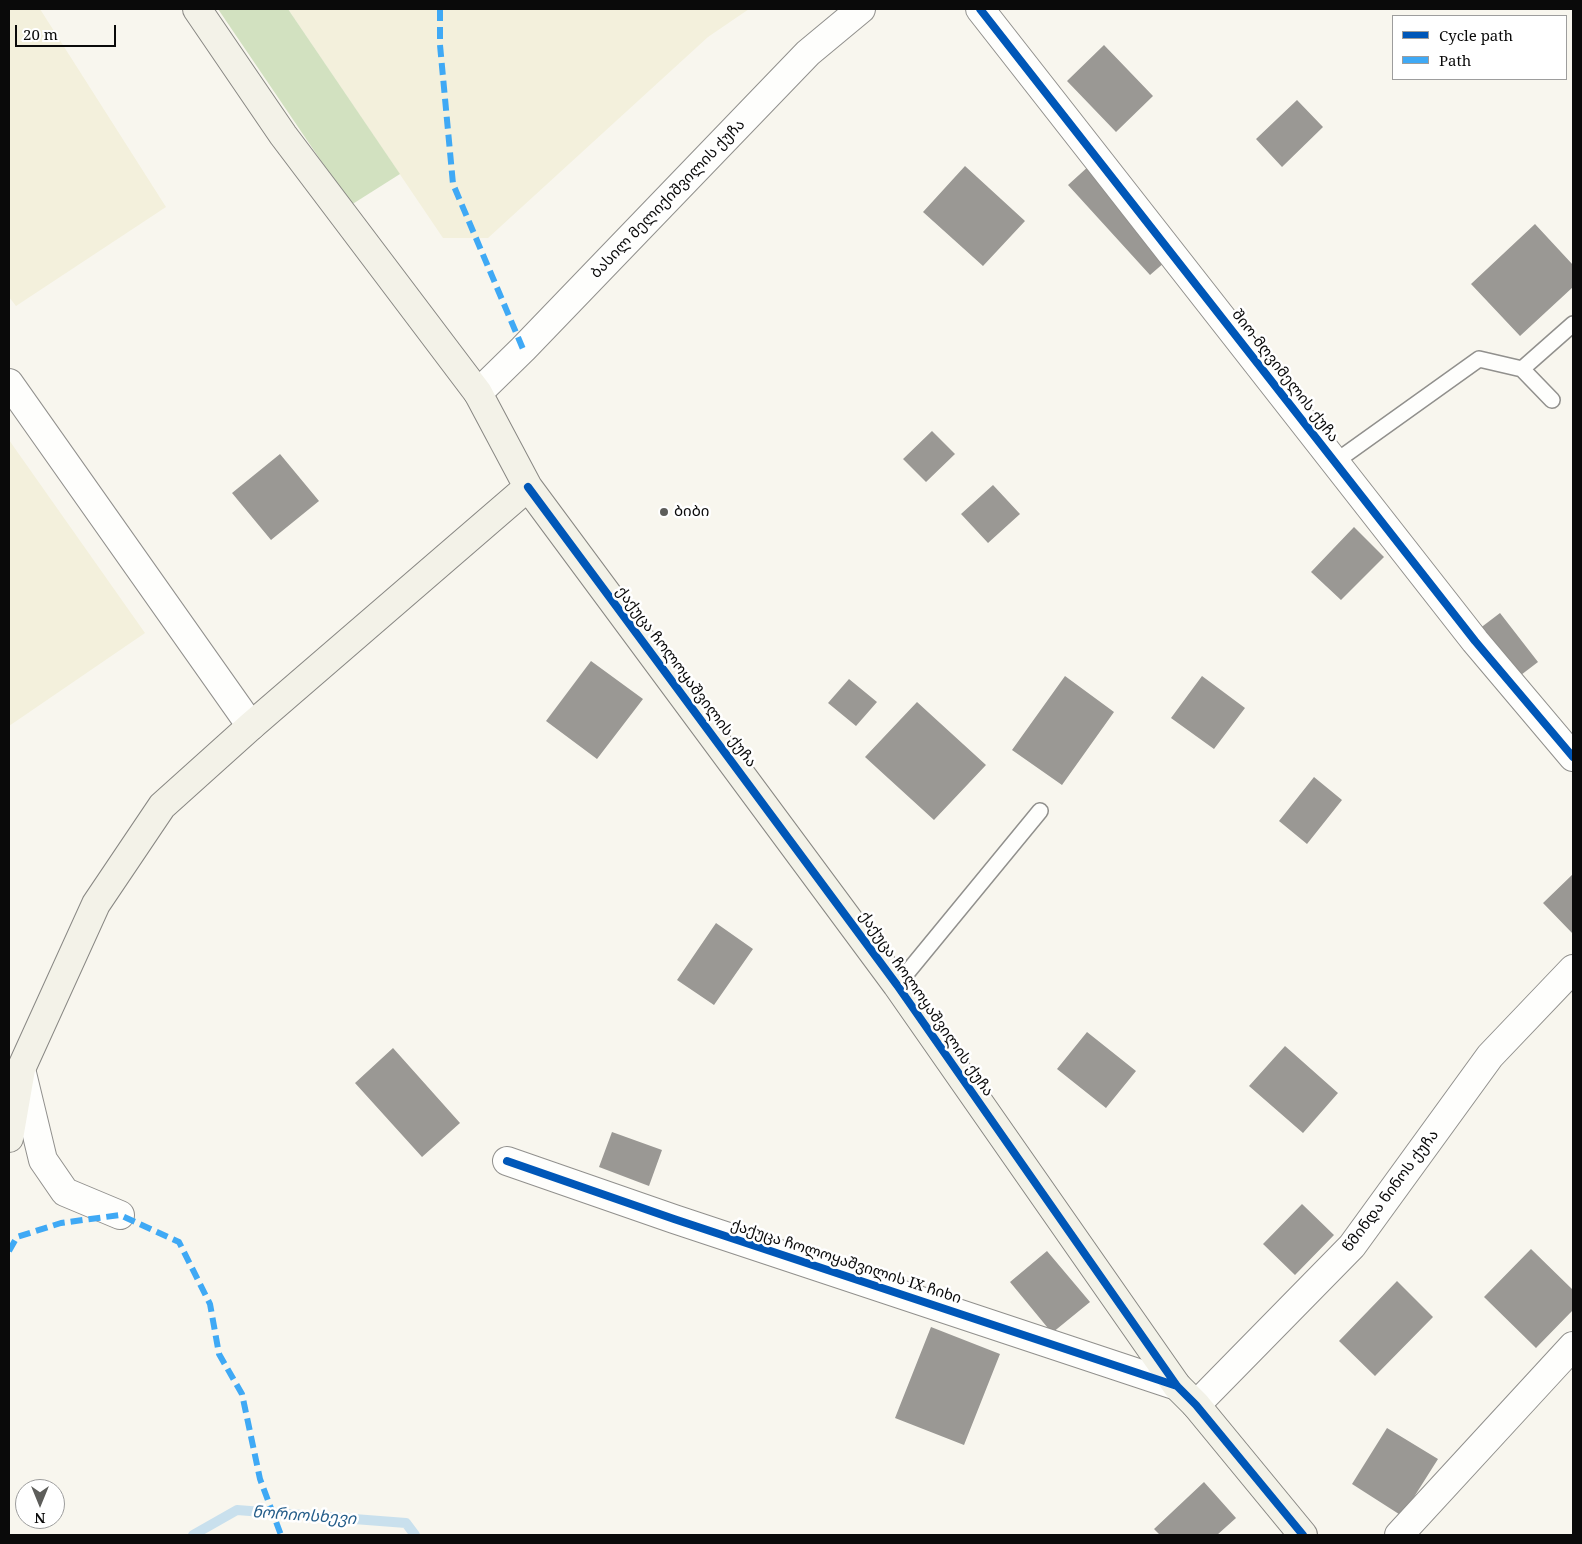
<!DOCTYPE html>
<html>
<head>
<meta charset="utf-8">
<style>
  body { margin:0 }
  #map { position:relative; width:1582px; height:1544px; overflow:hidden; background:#f8f6ee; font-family:"Noto Serif",serif }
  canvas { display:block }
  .frame { position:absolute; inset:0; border:10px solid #0a0a0a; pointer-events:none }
  .legend { position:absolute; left:1392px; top:15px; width:175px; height:65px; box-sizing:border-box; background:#fff; border:1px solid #9d9d9d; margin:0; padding:6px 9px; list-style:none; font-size:15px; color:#0a0a0a }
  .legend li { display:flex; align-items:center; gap:10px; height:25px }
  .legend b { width:25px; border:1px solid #9d9d9d }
  .north { position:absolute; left:15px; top:1479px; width:50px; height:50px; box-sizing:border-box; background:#fff; border:1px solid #9d9d9d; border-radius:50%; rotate:180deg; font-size:14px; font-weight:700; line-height:20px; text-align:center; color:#0a0a0a }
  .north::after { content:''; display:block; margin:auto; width:18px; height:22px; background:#5d5d5a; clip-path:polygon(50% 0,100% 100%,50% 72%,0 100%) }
  .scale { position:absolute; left:15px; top:25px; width:101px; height:22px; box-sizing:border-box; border:2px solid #0a0a0a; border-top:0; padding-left:6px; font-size:15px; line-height:18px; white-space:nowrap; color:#0a0a0a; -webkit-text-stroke:4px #fff; paint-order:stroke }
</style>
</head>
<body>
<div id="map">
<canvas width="1582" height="1544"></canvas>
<div class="frame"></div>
<ul class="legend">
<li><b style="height:6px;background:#0057b8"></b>Cycle path</li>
<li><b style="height:6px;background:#3fa9f5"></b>Path</li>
</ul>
<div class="north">N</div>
<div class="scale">20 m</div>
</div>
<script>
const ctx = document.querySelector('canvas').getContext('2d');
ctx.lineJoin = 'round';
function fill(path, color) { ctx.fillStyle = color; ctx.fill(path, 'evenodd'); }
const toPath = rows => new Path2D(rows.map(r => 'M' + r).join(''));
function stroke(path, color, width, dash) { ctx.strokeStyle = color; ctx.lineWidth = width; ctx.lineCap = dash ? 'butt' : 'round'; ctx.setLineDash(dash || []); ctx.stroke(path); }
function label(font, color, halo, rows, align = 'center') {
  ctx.font = font + ' "Noto Serif","Noto Sans Georgian",serif'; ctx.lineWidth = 5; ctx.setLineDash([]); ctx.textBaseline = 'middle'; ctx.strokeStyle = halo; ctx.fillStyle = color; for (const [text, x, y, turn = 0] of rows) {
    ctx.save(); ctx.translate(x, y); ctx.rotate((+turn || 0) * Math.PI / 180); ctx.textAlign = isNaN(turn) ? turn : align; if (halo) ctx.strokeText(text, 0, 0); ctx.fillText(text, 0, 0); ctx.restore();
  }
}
const farmland = toPath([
  [9,9,40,9,166,207,16,306,9,297],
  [288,9,749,9,708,37,488,238,443,238],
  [9,440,145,633,9,726]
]);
const forest = toPath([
  [218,9,288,9,400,174,351,205]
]);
const stream = toPath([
  [193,1535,237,1510,406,1523,415,1535]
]);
const building = toPath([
  [1104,45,1153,96,1116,132,1067,81],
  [1297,100,1323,127,1282,167,1256,139],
  [1090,165,1172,256,1150,275,1068,185],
  [965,166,1025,221,983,266,923,212],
  [1535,224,1573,265,1573,287,1520,336,1471,284],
  [932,431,955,454,926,482,903,459],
  [280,454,319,501,271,540,232,493],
  [993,485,1020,514,988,543,961,514],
  [1354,527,1384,557,1341,600,1311,572],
  [1500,613,1538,662,1517,678,1479,629],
  [591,661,643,699,597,759,546,721],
  [1065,676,1114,712,1062,785,1012,750],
  [1202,676,1245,708,1214,749,1171,718],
  [849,679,877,702,856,726,828,703],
  [917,702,986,765,934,820,865,757],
  [1314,777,1342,800,1307,844,1279,821],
  [1573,874,1573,934,1543,903],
  [716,923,753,949,714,1005,677,980],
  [1087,1032,1136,1071,1106,1108,1057,1069],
  [1285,1046,1338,1093,1303,1133,1249,1086],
  [393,1048,460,1123,422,1157,355,1083],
  [612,1132,662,1150,649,1186,599,1167],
  [1302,1204,1334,1235,1295,1275,1263,1244],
  [1531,1249,1573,1290,1573,1310,1536,1348,1484,1297],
  [1047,1251,1090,1302,1052,1333,1010,1282],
  [1397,1281,1433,1317,1375,1376,1339,1341],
  [931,1327,1000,1354,964,1445,895,1418],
  [1387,1428,1438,1459,1402,1516,1352,1484],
  [1204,1482,1236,1518,1217,1535,1160,1535,1154,1529]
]);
const lane = toPath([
  [1522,369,1573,324],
  [1335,462,1479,359,1522,369,1552,400],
  [897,985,1040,811]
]);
const street = toPath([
  [980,9,1475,641,1573,757],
  [9,383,251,726],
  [478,393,523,349,808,53,861,9],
  [21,1069,43,1160,65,1192,120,1215],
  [507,1161,674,1219,1177,1386],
  [1196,1405,1352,1246,1490,1056,1573,969],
  [1399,1535,1573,1346]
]);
const secondary = toPath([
  [197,9,283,135,478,393,528,487,897,985,1177,1386,1196,1405,1303,1535],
  [9,1138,21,1069,96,904,162,806,251,726,528,487]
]);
const quiet = toPath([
  [440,9,440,45,453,184,523,349],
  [9,1251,17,1237,61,1223,120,1215,179,1242,210,1304,219,1354,242,1394,260,1479,281,1535]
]);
const cycleway = toPath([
  [980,9,1475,641,1573,757],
  [528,487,897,985,1177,1386,1196,1405,1303,1535],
  [507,1161,674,1219,1177,1386]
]);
const markers = [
  [664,512,5,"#5d5d5a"]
];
const streetNames = [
  ["ბასილ მელიქიშვილის ქუჩა",668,199,-46],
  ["შიო-მღვიმელის ქუჩა",1285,376,52],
  ["ქაქუცა ჩოლოყაშვილის ქუჩა",686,677,53],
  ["ქაქუცა ჩოლოყაშვილის ქუჩა",926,1004,55],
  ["წმინდა ნინოს ქუჩა",1391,1191,-53],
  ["ქაქუცა ჩოლოყაშვილის IX ჩიხი",846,1262,18]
];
const poiNames = [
  ["ბიბი",674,512]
];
const waterNames = [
  ["ნორიოსხევი",304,1516,4]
];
fill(farmland, '#f3f0dc');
fill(forest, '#d2e1c0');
stroke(stream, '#c9e0ed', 10);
fill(building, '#9a9894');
stroke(lane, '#91908d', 18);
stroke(street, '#91908d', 30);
stroke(secondary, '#888783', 30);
stroke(lane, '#fefefc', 15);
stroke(street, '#fefefc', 28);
stroke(secondary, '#f3f2e8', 28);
stroke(quiet, '#3fa9f5', 6, [12, 6]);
stroke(cycleway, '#0057b8', 8);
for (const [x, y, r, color] of markers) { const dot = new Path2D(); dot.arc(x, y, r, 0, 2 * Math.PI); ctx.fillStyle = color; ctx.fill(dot); stroke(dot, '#fff', 2); }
label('15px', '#0a0a0a', '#fff', streetNames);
label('15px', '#0a0a0a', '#fff', poiNames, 'left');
label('italic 16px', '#245d8a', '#fff', waterNames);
</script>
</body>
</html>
